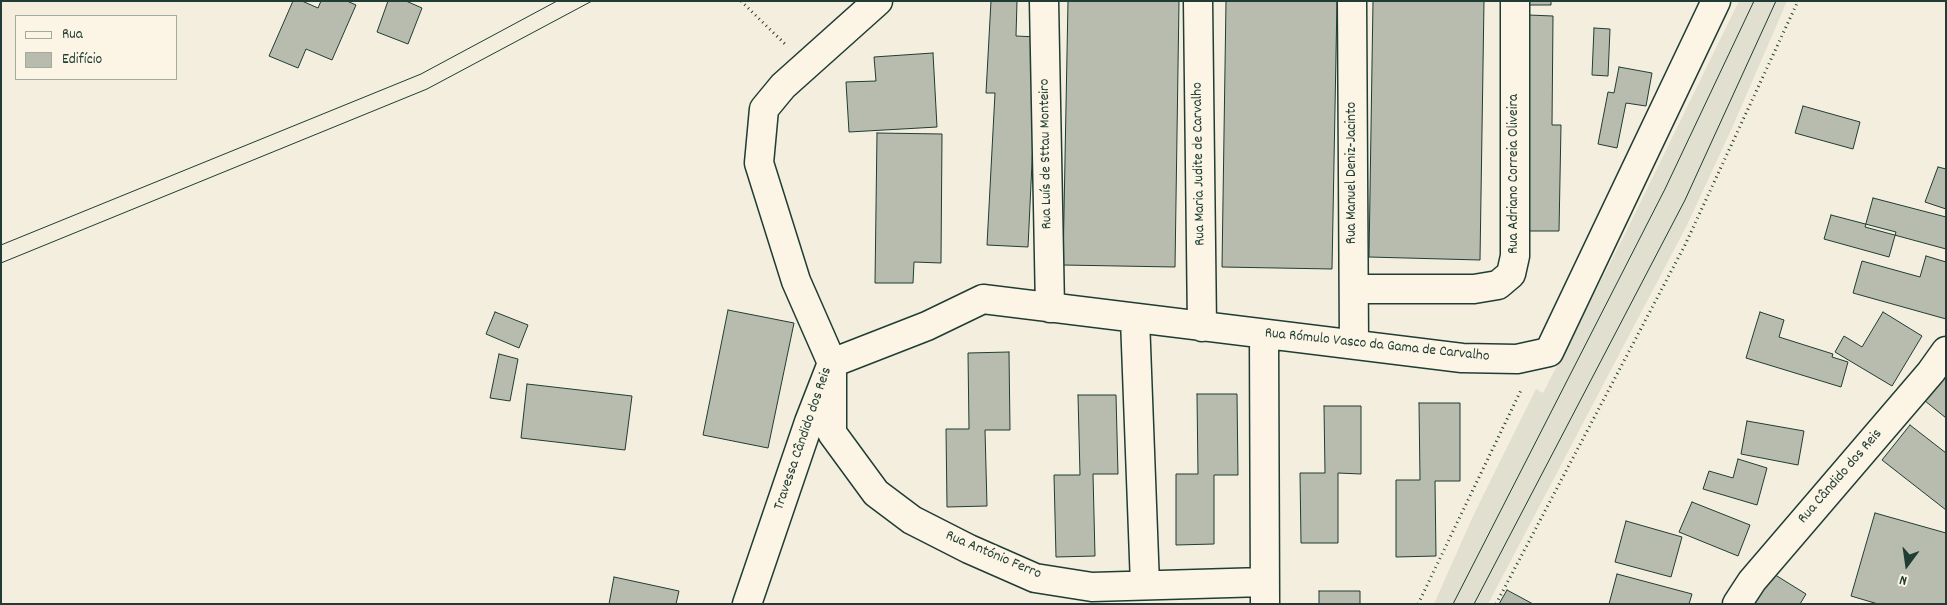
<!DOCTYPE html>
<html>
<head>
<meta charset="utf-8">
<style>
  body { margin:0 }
  #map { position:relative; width:1947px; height:605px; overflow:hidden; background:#f3eede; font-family:Dekko,sans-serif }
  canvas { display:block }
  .frame { position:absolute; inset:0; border:2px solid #1f3d34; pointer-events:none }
  .legend { position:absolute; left:15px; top:15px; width:162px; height:65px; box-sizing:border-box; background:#fcf5e5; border:1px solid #a4ab9e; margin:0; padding:6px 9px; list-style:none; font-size:15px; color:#1f3d34 }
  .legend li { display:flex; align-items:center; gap:10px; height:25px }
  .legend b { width:25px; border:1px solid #a4ab9e }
  .north { position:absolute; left:1882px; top:540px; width:50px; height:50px; -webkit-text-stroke:4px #fcf5e5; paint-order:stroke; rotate:194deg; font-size:14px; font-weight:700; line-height:20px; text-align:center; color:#1f3d34 }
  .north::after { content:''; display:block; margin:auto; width:18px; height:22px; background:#1f3d34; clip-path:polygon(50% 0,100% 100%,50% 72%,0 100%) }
</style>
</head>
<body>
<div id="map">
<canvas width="1947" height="605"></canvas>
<div class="frame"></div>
<ul class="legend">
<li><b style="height:6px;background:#fcf5e5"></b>Rua</li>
<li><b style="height:14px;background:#b8bcae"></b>Edifício</li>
</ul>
<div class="north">N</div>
</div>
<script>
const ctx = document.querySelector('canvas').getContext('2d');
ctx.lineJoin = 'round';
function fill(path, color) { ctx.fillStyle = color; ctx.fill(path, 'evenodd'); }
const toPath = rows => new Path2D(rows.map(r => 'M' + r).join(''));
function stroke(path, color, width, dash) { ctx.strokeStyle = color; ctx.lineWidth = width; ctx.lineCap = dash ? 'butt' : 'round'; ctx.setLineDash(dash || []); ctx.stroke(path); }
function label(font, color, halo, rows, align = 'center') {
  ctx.font = font + ' Dekko,sans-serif'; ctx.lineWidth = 5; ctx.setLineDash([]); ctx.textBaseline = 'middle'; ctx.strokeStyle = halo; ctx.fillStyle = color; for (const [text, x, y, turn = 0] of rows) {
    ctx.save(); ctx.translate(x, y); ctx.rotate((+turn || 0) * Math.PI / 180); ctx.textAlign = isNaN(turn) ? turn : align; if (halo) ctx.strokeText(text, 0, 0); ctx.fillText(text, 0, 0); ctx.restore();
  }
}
const built = toPath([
  [1739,1,1787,1,1732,128,1687,225,1488,604,1434,604,1474,514,1536,389,1543,393,1624,236]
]);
const building = toPath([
  [293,1,302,1,318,8,321,1,347,1,356,5,332,60,306,49,298,68,269,56,293,1],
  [388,1,406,1,422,8,408,44,377,32,388,1],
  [991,1,1017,1,1016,36,1038,37,1028,247,987,245,995,93,986,93,991,1],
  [1068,1,1179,1,1175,267,1063,265,1068,1],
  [1226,1,1337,1,1332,269,1222,267,1226,1],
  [1373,1,1484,1,1480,260,1369,257,1373,1],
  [1526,1,1551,1,1551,5,1526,5,1526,1],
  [1528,15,1553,16,1552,125,1561,125,1559,231,1526,231,1528,15],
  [1594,28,1610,29,1608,76,1592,75,1594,28],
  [933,53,937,127,849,132,846,82,876,81,874,57,933,53],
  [1619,67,1652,73,1646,106,1626,103,1617,148,1598,144,1608,92,1614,93,1619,67],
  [1803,106,1860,122,1853,149,1795,133,1803,106],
  [877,133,942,134,941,263,914,262,913,283,875,283,877,133],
  [1938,167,1946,169,1946,209,1925,202,1938,167],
  [1873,198,1946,217,1946,249,1865,227,1873,198],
  [1831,215,1896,232,1889,257,1824,239,1831,215],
  [1926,256,1946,262,1946,319,1853,293,1862,261,1920,277,1926,256],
  [728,310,794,323,768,448,703,435,728,310],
  [495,312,528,325,519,348,486,334,495,312],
  [1760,312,1784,320,1779,337,1833,354,1832,357,1848,362,1841,387,1746,358,1760,312],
  [1883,312,1922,336,1892,386,1835,352,1844,336,1862,347,1883,312],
  [1009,352,1010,430,985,430,987,506,947,507,946,429,969,429,968,353,1009,352],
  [499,354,518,359,510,401,490,398,499,354],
  [1940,370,1946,375,1946,418,1919,396,1940,370],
  [527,384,632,396,625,450,521,438,527,384],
  [1197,394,1237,394,1238,475,1214,475,1214,544,1176,545,1176,474,1198,474,1197,394],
  [1078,395,1116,395,1118,474,1093,474,1095,556,1056,557,1054,475,1080,475,1078,395],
  [1419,403,1460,403,1460,481,1435,481,1436,556,1396,557,1396,480,1420,480,1419,403],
  [1324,406,1361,406,1361,474,1338,473,1338,543,1301,543,1300,473,1325,473,1324,406],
  [1747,421,1804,431,1798,465,1741,454,1747,421],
  [1910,425,1946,453,1946,510,1882,460,1910,425],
  [1738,459,1767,468,1757,505,1703,489,1709,471,1733,478,1738,459],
  [1692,502,1750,525,1738,556,1679,532,1692,502],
  [1875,513,1946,533,1946,604,1878,604,1851,596,1875,513],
  [1626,521,1682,537,1671,577,1615,562,1626,521],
  [1764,568,1806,594,1800,604,1741,604,1764,568],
  [1617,574,1692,594,1689,604,1609,604,1617,574],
  [614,577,679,591,676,604,609,604,614,577],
  [1507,590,1533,604,1499,604,1507,590],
  [1319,591,1360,591,1360,604,1319,604,1319,591]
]);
const path = toPath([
  [741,1,785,44],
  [1418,604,1522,388],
  [1496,604,1685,245,1798,1]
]);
const minor = toPath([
  [1044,1,1050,308],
  [1198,1,1202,327],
  [1352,1,1354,344],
  [1354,289,1474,289,1498,285,1511,274,1515,256,1515,1],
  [1135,319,1145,585],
  [1264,334,1265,604],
  [1264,582,1092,587,1035,578,969,549,912,520,876,493,832,433,832,363,927,326,983,299,1462,358,1517,359,1549,352,1716,1],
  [747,604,809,422,832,363,796,281,759,163,764,109,783,86,878,1],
  [1737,604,1752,581,1931,372,1946,351]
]);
const tram = toPath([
  [1,245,421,74,557,1],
  [1,263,427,89,592,1],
  [1453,604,1665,189,1754,1],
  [1474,604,1685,200,1776,1]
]);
const streetNames = [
  ["Rua Luís de Sttau Monteiro",1047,154,-91],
  ["Rua Maria Judite de Carvalho",1200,164,-91],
  ["Rua Manuel Deniz-Jacinto",1353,173,-90],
  ["Rua Adriano Correia Oliveira",1515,174,-90],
  ["Rua Rómulo Vasco da Gama de Carvalho",1377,346,6],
  ["Travessa Cândido dos Reis",804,439,-71],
  ["Rua Cândido dos Reis",1841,477,-49],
  ["Rua António Ferro",993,556,23]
];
fill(built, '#e1dfd0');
fill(building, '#b8bcae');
stroke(building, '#1f3d34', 1);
stroke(minor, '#1f3d34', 31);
stroke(path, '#1f3d34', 3, [1, 4]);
stroke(minor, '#fcf5e5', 28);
stroke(tram, '#1f3d34', 1);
label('15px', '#1f3d34', '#fcf5e5', streetNames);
</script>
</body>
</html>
